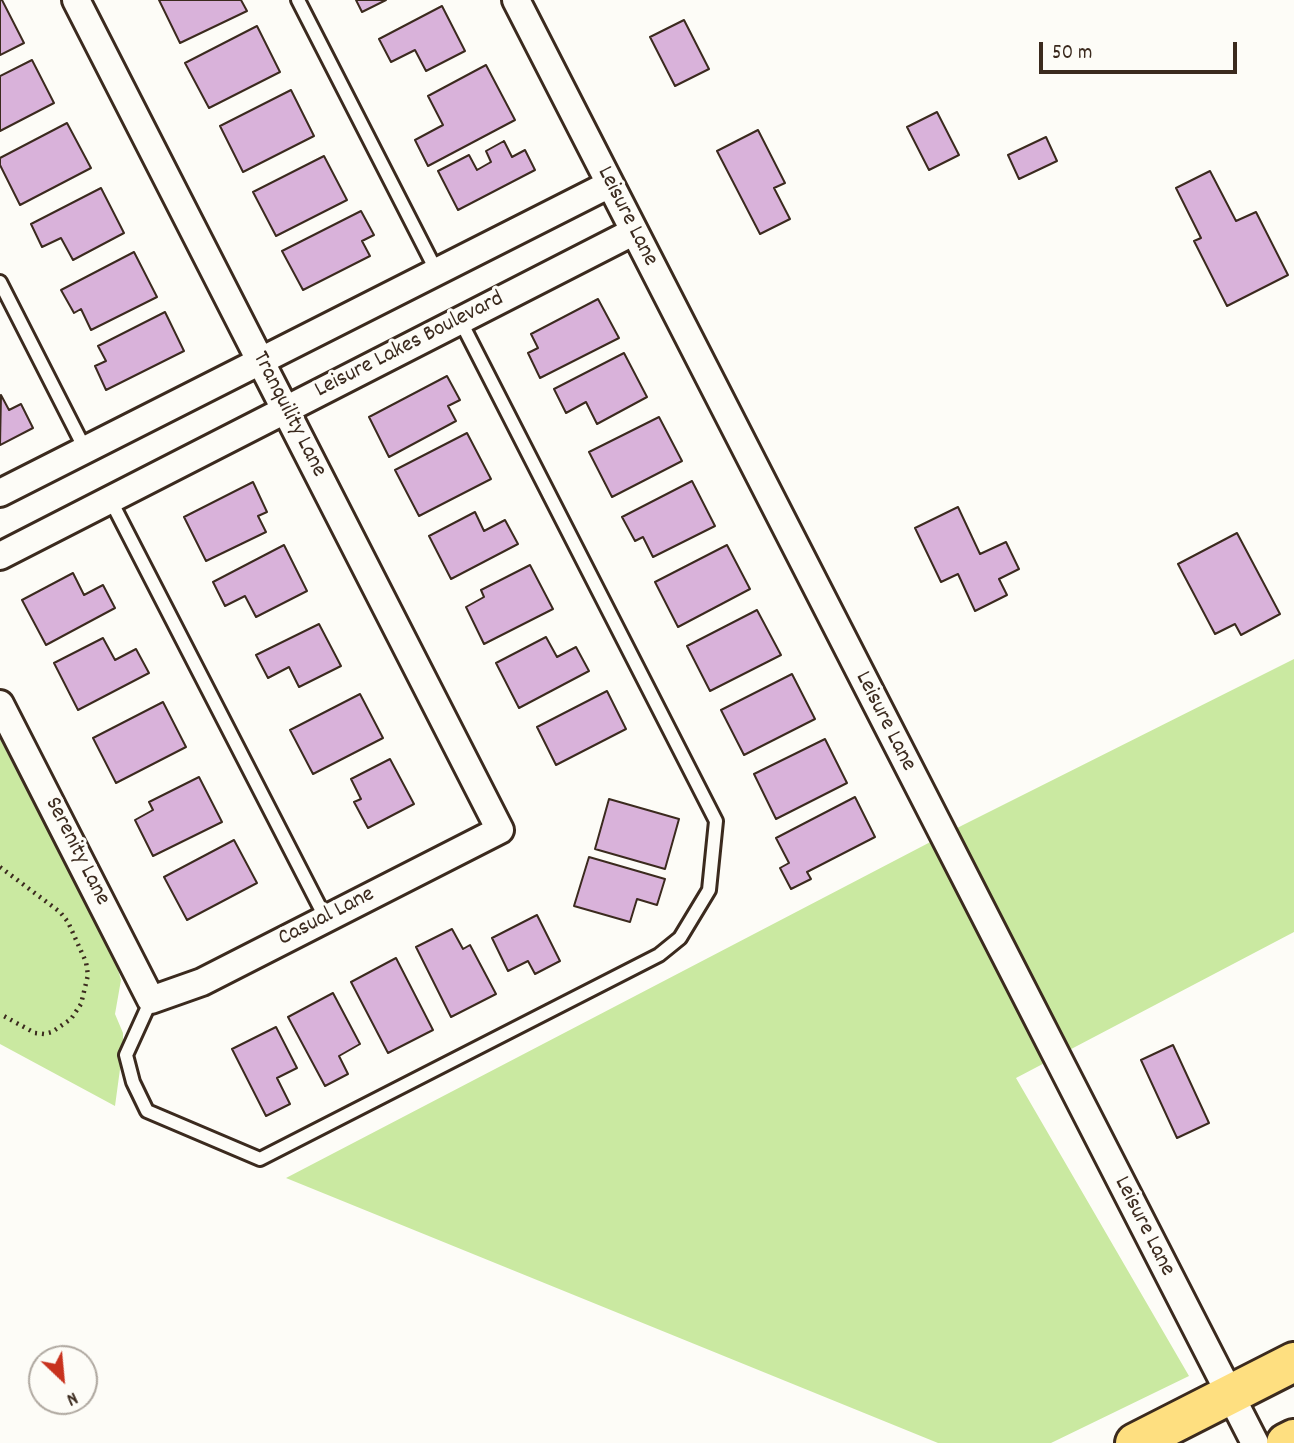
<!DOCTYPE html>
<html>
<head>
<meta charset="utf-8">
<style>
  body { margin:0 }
  #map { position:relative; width:1294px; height:1443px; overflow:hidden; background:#fdfcf7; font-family:Dekko,sans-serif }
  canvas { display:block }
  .north { position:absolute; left:28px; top:1345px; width:70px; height:70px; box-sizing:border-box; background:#fdfcf7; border:2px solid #afa8a0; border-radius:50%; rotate:154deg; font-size:19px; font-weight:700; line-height:28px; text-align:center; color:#3b2a1e }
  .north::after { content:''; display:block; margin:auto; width:24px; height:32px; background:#c8321e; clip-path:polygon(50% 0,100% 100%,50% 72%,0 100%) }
  .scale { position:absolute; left:1039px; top:42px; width:198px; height:32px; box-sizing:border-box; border:4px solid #3b2a1e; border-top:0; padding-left:9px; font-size:21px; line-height:24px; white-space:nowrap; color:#3b2a1e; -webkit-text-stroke:5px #fdfcf7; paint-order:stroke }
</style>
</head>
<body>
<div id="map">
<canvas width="1294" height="1443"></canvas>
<div class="north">N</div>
<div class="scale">50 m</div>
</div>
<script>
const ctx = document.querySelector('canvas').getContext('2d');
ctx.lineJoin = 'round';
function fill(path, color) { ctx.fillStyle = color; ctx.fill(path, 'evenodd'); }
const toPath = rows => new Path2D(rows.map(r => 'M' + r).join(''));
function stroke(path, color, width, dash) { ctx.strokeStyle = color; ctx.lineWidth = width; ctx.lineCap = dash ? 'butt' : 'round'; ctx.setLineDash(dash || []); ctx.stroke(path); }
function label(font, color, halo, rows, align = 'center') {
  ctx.font = font + ' Dekko,sans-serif'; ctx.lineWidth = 6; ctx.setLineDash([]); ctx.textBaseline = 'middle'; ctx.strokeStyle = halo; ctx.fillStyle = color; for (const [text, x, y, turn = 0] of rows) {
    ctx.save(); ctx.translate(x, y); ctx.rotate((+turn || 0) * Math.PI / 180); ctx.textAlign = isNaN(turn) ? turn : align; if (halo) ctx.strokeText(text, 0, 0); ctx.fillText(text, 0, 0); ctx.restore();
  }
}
const green = toPath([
  [1294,659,1294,932,1016,1078,1189,1376,1051,1443,938,1443,286,1178,963,825],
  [0,739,116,963,121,980,115,1014,123,1033,123,1047,115,1106,0,1044]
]);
const building = toPath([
  [0,0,2,0,24,43,0,55,0,0],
  [159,0,241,0,247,11,180,43,159,0],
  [356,0,386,0,362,12,356,0],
  [442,6,465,51,426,71,415,50,391,62,379,39,442,6],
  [684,20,709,69,675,86,650,37,684,20],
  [257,26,280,72,209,108,185,63,257,26],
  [32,60,54,103,0,131,0,76,32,60],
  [486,65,515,120,428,166,415,140,443,125,428,96,486,65],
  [291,90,314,136,243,172,220,126,291,90],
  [937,112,959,155,929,170,907,127,937,112],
  [67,123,91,168,20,205,0,165,0,158,67,123],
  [758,130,785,183,774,188,790,219,760,234,717,151,758,130],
  [1046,137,1057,161,1019,179,1008,155,1046,137],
  [504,141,512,157,525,150,535,170,458,210,438,171,469,155,477,170,491,162,486,151,504,141],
  [324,156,347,200,276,236,253,192,324,156],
  [1210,171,1236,221,1256,212,1288,275,1227,306,1194,241,1201,238,1176,188,1210,171],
  [101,188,124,233,73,260,61,238,42,247,31,224,101,188],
  [361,211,374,235,362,241,370,256,303,290,282,251,361,211],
  [134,252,157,297,91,330,81,309,74,313,61,290,134,252],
  [598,299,619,338,540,378,528,353,538,348,531,334,598,299],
  [165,312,184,351,106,390,95,366,106,361,98,346,165,312],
  [624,353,647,397,597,424,586,402,566,413,554,389,624,353],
  [447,376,460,400,448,406,456,421,389,457,369,417,447,376],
  [1,395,9,410,21,404,33,428,0,445,1,395],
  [659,417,682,461,612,497,589,452,659,417],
  [467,433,491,479,419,516,395,470,467,433],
  [692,481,715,526,653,557,643,537,635,541,622,517,692,481],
  [253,482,267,512,258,516,266,532,206,561,184,517,253,482],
  [958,507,980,554,1006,542,1019,569,999,579,1007,595,975,611,958,574,941,582,915,528,958,507],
  [475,512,484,531,505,520,518,544,451,579,429,536,475,512],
  [1237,533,1280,614,1241,635,1235,624,1215,634,1178,564,1237,533],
  [284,545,307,591,256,617,245,596,225,606,213,582,284,545],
  [727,545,750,589,678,627,655,582,727,545],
  [530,565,553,609,484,644,466,607,484,597,481,590,530,565],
  [73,573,84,595,103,585,115,608,46,645,22,600,73,573],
  [757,610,781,655,710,691,687,646,757,610],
  [319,624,341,666,299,687,289,667,268,678,256,655,319,624],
  [546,637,557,657,576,647,589,671,519,708,496,663,546,637],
  [103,638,115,660,136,649,149,673,78,710,54,663,103,638],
  [792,674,815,719,744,755,721,710,792,674],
  [607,691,626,729,556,765,537,727,607,691],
  [360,694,383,738,313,774,290,730,360,694],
  [163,702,186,747,116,783,93,738,163,702],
  [825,739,847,783,776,819,754,774,825,739],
  [390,759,414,804,368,828,354,802,361,799,351,779,390,759],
  [199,777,222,822,153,856,135,820,153,810,149,802,199,777],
  [855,797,875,837,807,872,811,879,791,889,780,868,789,863,776,838,855,797],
  [609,799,679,819,665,869,595,849,609,799],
  [234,840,257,883,187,920,164,877,234,840],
  [589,857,665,879,657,905,637,899,630,922,574,906,589,857],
  [537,915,560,961,535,974,528,961,508,971,492,938,537,915],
  [452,929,463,949,470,945,496,994,451,1017,416,947,452,929],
  [396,958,433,1030,388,1053,351,982,396,958],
  [333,993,360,1044,339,1056,348,1074,325,1086,288,1017,333,993],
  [276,1027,297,1068,277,1078,290,1104,266,1116,232,1049,276,1027],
  [1173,1045,1209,1123,1177,1138,1141,1060,1173,1045]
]);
const path = toPath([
  [0,867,60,912,68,922,86,962,88,975,81,1004,71,1019,52,1032,44,1034,35,1033,0,1014]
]);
const lane = toPath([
  [298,0,437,272],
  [0,282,86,451],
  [110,499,326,919],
  [151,1000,126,1055,133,1082,147,1111,260,1159,659,955,680,938,709,890,716,821,460,320]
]);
const street = toPath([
  [516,0,1255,1443],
  [0,493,610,184],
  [0,556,633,232],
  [0,704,151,1000,202,982,500,830,76,0]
]);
const primary = toPath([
  [1135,1443,1294,1362],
  [1286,1443,1294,1439]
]);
const streetNames = [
  ["Leisure Lane",626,217,63],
  ["Leisure Lakes Boulevard",410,346,-27],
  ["Tranquility Lane",288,415,63],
  ["Leisure Lane",884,722,63],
  ["Serenity Lane",76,852,63],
  ["Casual Lane",327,918,-27],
  ["Leisure Lane",1143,1227,63]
];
fill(green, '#cae9a1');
fill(building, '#d9b2da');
stroke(building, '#3b2a1e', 2);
stroke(lane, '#3b2a1e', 18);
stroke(street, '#3b2a1e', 32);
stroke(primary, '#3b2a1e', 44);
stroke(path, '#3b2a1e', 4.5, [2, 5]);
stroke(lane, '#fdfcf7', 12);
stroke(street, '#fdfcf7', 26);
stroke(primary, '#fedf80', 38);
label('23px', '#3b2a1e', '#fdfcf7', streetNames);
</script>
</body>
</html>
